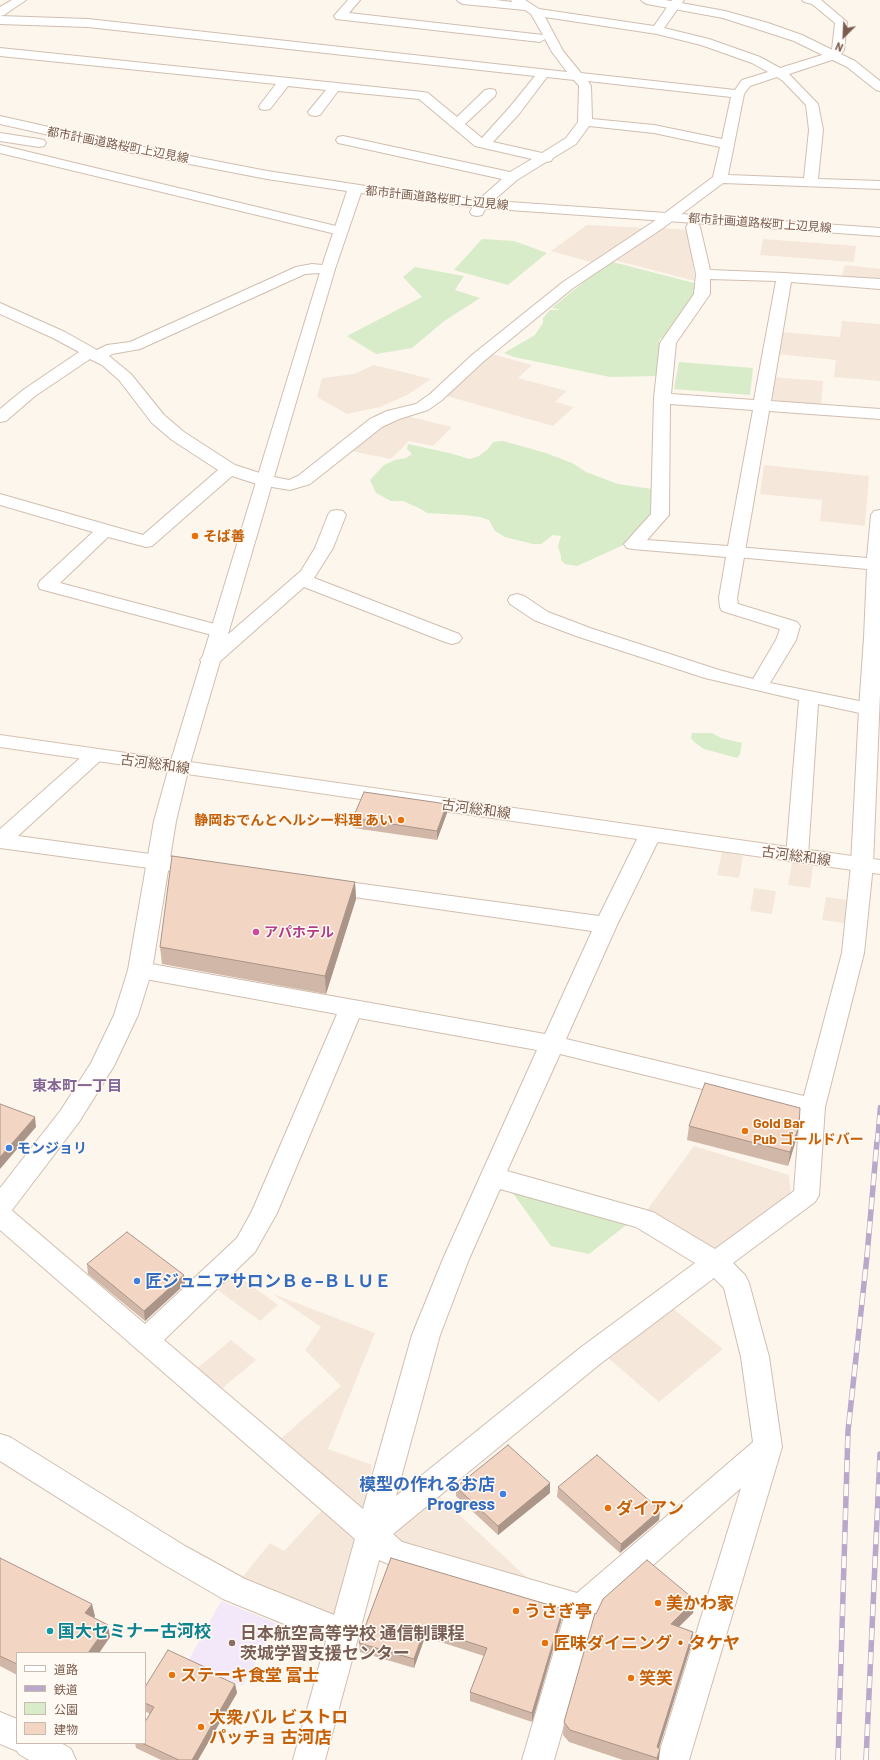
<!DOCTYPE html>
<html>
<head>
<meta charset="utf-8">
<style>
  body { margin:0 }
  #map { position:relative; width:880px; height:1760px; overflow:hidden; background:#fdf6ec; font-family:Barlow,"Noto Sans JP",sans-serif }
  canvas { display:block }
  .legend { position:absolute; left:16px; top:1652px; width:130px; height:92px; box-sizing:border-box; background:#fffaf3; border:1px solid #cabbb1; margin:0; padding:5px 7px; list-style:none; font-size:12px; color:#7a5c4d }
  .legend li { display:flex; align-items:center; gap:8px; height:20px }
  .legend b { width:20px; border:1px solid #cabbb1 }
  .north { position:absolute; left:824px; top:16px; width:40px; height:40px; -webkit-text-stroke:3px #fffaf3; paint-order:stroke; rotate:204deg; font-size:11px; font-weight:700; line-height:16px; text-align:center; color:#7a5c4d }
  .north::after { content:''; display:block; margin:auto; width:14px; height:18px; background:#7a5c4d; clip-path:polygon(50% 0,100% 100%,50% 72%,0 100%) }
</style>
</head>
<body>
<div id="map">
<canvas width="880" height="1760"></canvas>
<ul class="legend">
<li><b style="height:5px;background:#fff"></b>道路</li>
<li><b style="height:5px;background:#b9a8c9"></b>鉄道</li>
<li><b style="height:11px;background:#d8ecc9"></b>公園</li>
<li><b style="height:11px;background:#f3d5c3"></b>建物</li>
</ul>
<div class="north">N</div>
</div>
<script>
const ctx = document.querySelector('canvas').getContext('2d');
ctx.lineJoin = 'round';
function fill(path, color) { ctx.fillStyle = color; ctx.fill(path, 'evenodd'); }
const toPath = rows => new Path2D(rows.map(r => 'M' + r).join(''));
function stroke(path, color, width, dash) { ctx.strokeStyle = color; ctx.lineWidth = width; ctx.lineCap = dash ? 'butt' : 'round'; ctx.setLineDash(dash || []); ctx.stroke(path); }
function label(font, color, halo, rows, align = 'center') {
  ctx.font = font + ' Barlow,"Noto Sans JP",sans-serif'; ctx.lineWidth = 3; ctx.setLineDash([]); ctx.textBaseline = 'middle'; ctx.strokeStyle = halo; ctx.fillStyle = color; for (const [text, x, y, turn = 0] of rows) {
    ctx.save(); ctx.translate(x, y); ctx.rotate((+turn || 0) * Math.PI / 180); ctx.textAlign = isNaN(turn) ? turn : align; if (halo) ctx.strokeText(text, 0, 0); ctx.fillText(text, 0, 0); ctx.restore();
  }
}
const residential = toPath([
  [587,225,646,228,594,263,551,251],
  [661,228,688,230,695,281,614,260],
  [763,239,856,246,854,262,760,255],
  [845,265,880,269,880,281,842,277],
  [842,321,880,324,880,381,834,377,836,360,777,354,781,332,840,337],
  [492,354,532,365,518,378,567,391,555,402,574,407,553,426,443,395],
  [374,365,431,379,407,395,380,407,347,414,317,397,322,378,354,374],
  [772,377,823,381,821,405,769,400],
  [402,415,452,427,433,446,409,441,391,459,351,451,378,425],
  [764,465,869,476,865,526,820,521,822,500,760,494],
  [722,852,743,856,739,878,717,875],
  [792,863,813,866,810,888,788,885],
  [754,888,776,891,772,914,750,911],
  [826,897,848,900,844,923,822,920],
  [694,1146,789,1175,791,1194,711,1251,647,1210],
  [233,1272,278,1305,260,1321,215,1288],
  [273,1294,375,1333,328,1449,372,1465,366,1513,277,1442,341,1386,305,1350,321,1327],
  [670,1306,723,1349,659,1402,606,1356],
  [231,1340,256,1360,219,1391,194,1371],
  [438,1495,535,1585,412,1551,385,1534],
  [324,1508,358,1538,336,1619,239,1581,270,1543,284,1551]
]);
const education = toPath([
  [221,1601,276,1623,243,1686,187,1663]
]);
const green = toPath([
  [482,239,514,241,547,253,508,285,454,270],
  [609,261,698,284,697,295,665,339,661,338,659,341,661,350,659,376,610,377,514,357,504,353,535,335,543,323,543,318,550,310,561,310,552,308],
  [415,267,464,276,455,290,480,298,443,322,412,348,376,354,347,336,422,297,403,277],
  [679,362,753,368,750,395,674,389],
  [503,441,546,453,572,463,586,472,618,484,652,489,655,511,628,543,577,566,565,564,561,560,561,556,558,546,561,536,553,535,541,544,533,544,505,537,495,531,489,520,480,517,464,515,427,513,421,509,403,501,391,501,376,493,370,480,384,465,395,460,406,458,412,454,407,449,408,444,449,453,470,459,479,456,488,449,493,442],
  [692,733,712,733,721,738,742,743,740,754,737,758,704,749,694,742,691,738],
  [512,1192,629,1223,589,1254,551,1246]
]);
const minor = toPath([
  [12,0,26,0,4,15,0,16,0,7,12,0],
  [348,0,360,0,349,13,543,35,531,14,525,10,463,4,459,2,457,0,496,0,512,2,511,0,525,0,539,9,654,26,672,0,684,0,664,28,709,39,760,57,780,68,822,55,830,52,832,50,835,23,812,4,804,2,802,0,821,0,847,22,844,50,838,58,789,74,818,104,823,130,818,179,880,181,880,189,723,183,663,228,573,288,484,361,442,400,428,410,399,419,382,427,310,484,290,490,260,485,232,476,152,546,146,547,108,537,60,583,226,627,229,631,226,635,219,637,212,635,40,589,38,585,40,581,93,532,0,505,0,494,143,535,218,470,172,440,152,423,119,380,102,365,90,359,35,396,6,421,0,422,0,409,23,390,79,352,53,338,0,314,0,303,65,332,97,350,107,345,130,342,296,267,312,264,333,266,335,269,333,272,305,274,140,349,112,354,109,356,131,374,164,415,184,432,235,465,269,476,289,480,298,476,370,419,387,411,416,404,430,394,472,355,563,282,653,222,713,177,720,147,654,133,589,126,576,144,553,158,551,161,546,162,517,180,487,206,482,215,477,216,472,215,470,212,474,204,502,179,343,144,338,143,336,140,338,137,343,136,510,172,532,159,475,146,419,99,338,91,320,115,315,116,310,115,308,112,326,90,288,86,270,109,265,110,260,109,259,106,276,84,0,56,0,48,423,92,428,93,457,117,485,90,490,89,495,90,496,93,495,96,465,124,482,138,509,108,535,76,88,27,0,24,0,16,88,19,567,72,552,52,545,39,540,42,336,19,334,16,348,0],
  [545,17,657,34,701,45,752,63,768,72,742,80,735,90,581,73,563,51,545,17],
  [547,77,574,80,579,86,578,122,566,138,542,153,493,142,519,114,547,77],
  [777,77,783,81,806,105,809,130,804,178,728,175,744,94,750,86,777,77],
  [588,81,731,97,722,139,654,125,592,119,591,86,588,81],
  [0,145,340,227,345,228,347,231,345,234,340,235,0,153,0,145],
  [693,223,698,224,700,227,710,270,784,273,880,279,880,289,791,282,771,401,880,409,880,419,769,411,737,598,738,604,797,622,800,626,796,640,770,683,869,703,876,705,879,709,876,713,869,715,818,704,808,856,805,861,797,863,789,861,786,856,799,700,705,678,576,636,534,620,510,604,508,600,510,596,517,594,524,596,548,612,590,628,719,670,753,679,776,640,780,629,722,611,720,607,719,598,726,557,633,549,627,548,624,544,651,514,654,398,660,343,694,294,696,274,686,227,688,224,693,223],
  [710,279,776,281,754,400,671,394,676,343,710,294,710,279],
  [670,404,753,410,728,546,647,540,669,515,670,404],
  [337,510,343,511,346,515,333,548,314,578,459,634,462,638,459,642,452,644,445,642,304,587,217,664,210,666,203,664,200,660,203,656,301,571,315,548,328,515,331,511,337,510],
  [94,750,101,752,104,756,101,760,18,836,201,861,209,863,212,868,209,873,201,875,0,848,0,829,87,752,94,750],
  [650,828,658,830,661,835,617,925,566,1039,804,1096,842,953,851,865,854,860,862,858,870,860,873,865,864,953,825,1107,819,1195,815,1202,733,1263,745,1275,749,1283,769,1357,782,1447,689,1760,657,1760,741,1488,595,1616,554,1760,522,1760,564,1617,393,1566,379,1560,325,1760,293,1760,326,1641,223,1599,163,1564,0,1461,0,1434,10,1437,185,1546,245,1579,334,1615,355,1539,0,1230,0,1205,9,1208,145,1324,237,1238,252,1211,337,1014,140,978,132,976,128,970,132,964,140,962,545,1034,592,931,326,893,318,891,315,886,318,881,326,879,599,916,639,835,642,830,650,828],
  [359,1018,537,1050,443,1259,412,1335,363,1509,164,1340,255,1252,277,1213,359,1018],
  [560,1054,800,1113,794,1191,715,1249,653,1212,507,1171,560,1054],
  [500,1189,636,1227,695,1263,580,1348,396,1496,440,1335,469,1259,500,1189],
  [714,1278,724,1288,741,1357,753,1442,577,1593,402,1542,393,1534,600,1364,714,1278]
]);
const tertiary = toPath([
  [641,0,665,0,725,11,768,23,802,35,855,61,880,81,880,91,876,90,847,67,794,41,723,18,647,4,643,2,641,0],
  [0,116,102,139,267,171,386,189,481,200,880,228,880,236,481,208,361,193,335,269,189,767,176,821,152,970,138,1015,114,1066,79,1122,9,1214,0,1217,0,1188,61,1110,91,1063,114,1015,128,970,154,821,169,767,321,269,347,191,267,179,102,147,0,124,0,116],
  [0,133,39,139,44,140,46,143,44,146,39,147,0,141,0,133],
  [880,510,880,693,873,865,870,870,862,872,854,870,851,865,859,709,864,638,867,569,737,557,731,556,728,552,731,548,737,547,867,558,871,515,874,511,880,510],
  [0,1712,17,1719,17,1743,61,1743,71,1749,76,1760,29,1760,19,1754,17,1751,0,1744,0,1712]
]);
const secondary = toPath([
  [0,735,880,860,880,874,0,747,0,735]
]);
const railFar1 = toPath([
  [877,1142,880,1107]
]);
const rail = toPath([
  [838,1760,848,1431,867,1256,877,1141],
  [866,1760,880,1454]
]);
const wall = toPath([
  [447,813,437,840,353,828,353,818],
  [355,882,356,899,326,994,162,964,160,947],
  [689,1126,799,1126,796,1140,788,1166,687,1140],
  [87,1264,184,1275,185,1284,145,1321,88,1274],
  [456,1487,550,1493,498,1535,456,1496],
  [558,1487,660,1510,659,1520,620,1553,557,1497],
  [0,1558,95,1616,94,1618,110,1637,99,1653,17,1653,17,1675,0,1666],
  [391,1558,562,1618,532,1722,470,1701,470,1692,484,1656,425,1637,414,1668,360,1652,359,1643],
  [695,1600,693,1613,679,1627,693,1632,691,1645,659,1748,659,1760,623,1760,569,1742,563,1735,564,1722,596,1614],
  [209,1669,209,1672,235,1684,237,1693,198,1760,161,1760,136,1748,135,1743,145,1743,150,1714,145,1711,145,1687]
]);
const shadedWall = toPath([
  [447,804,447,813,437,840,437,831],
  [355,882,356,899,326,994,325,976],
  [35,1117,36,1127,0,1169,0,1157],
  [799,1126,796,1140,788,1166,790,1152],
  [184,1275,185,1284,145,1321,144,1311],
  [550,1483,550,1493,498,1535,498,1526],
  [660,1510,659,1520,620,1553,621,1544],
  [695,1600,693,1613,669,1636,671,1624],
  [92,1604,95,1616,88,1625,85,1613],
  [563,1609,562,1618,532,1722,532,1713],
  [108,1625,110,1637,99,1653,88,1653],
  [425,1628,425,1637,414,1668,414,1659],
  [693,1632,691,1645,656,1758,657,1747],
  [235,1684,237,1693,198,1760,192,1760],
  [660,1749,659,1760,657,1760,657,1758]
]);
const building = toPath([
  [364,792,447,804,437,831,353,818,364,792],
  [172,856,355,882,325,976,160,947,172,856],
  [705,1083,800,1108,799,1126,790,1152,689,1126,705,1083],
  [0,1104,35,1117,0,1157,0,1104],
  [127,1232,184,1275,144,1311,87,1264,127,1232],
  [508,1445,550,1483,498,1526,456,1487,508,1445],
  [597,1455,660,1510,621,1544,558,1487,597,1455],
  [0,1558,92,1604,85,1613,108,1625,88,1653,17,1653,17,1664,0,1656,0,1558],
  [391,1558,563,1609,532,1713,470,1692,487,1648,425,1628,414,1659,359,1643,391,1558],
  [647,1560,695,1600,671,1624,693,1632,657,1747,660,1749,657,1758,570,1730,564,1722,595,1613,596,1614,603,1599,647,1560],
  [168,1650,209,1669,207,1671,235,1684,192,1760,179,1760,142,1743,145,1743,145,1722,154,1707,145,1703,145,1687,168,1650]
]);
const markers = [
  [195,536,4,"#e8710a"],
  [401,820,4,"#e8710a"],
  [256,932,4,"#d1479c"],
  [745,1131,4,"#e8710a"],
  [9,1148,4,"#3f7fe0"],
  [137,1281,4,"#3f7fe0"],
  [503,1494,4,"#3f7fe0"],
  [608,1508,4,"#e8710a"],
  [658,1603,4,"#e8710a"],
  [516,1611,4,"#e8710a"],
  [50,1631,4,"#0f9aa8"],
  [232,1643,4,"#8d6e63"],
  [545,1643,4,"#e8710a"],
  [172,1675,4,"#e8710a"],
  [631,1678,4,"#e8710a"],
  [201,1727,4,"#e8710a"]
];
const farStreetnames = [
  ["都市計画道路桜町上辺見線",118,145,11],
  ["都市計画道路桜町上辺見線",437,198,6],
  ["都市計画道路桜町上辺見線",760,223,4]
];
const foodNames = [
  ["そば善",203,536],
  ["静岡おでんとヘルシー料理 あい",393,820,"right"],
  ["Gold Bar",753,1123],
  ["Pub ゴールドバー",753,1139]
];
const streetNames = [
  ["古河総和線",155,764,8],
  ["古河総和線",476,809,8],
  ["古河総和線",796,856,8]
];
const hotelNames = [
  ["アパホテル",264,932]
];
const shopNames = [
  ["モンジョリ",17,1148]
];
const neighbourhoodNames = [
  ["東本町一丁目",77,1086]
];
const nearShopnames = [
  ["匠ジュニアサロンＢｅ−ＢＬＵＥ",145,1281],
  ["模型の作れるお店",495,1484,"right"],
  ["Progress",495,1504,"right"]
];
const nearFoodnames = [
  ["ダイアン",616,1508],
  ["美かわ家",666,1603],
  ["うさぎ亭",524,1611],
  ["匠味ダイニング・タケヤ",553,1643],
  ["ステーキ食堂 富士",180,1675],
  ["笑笑",639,1678],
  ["大衆バル ビストロ",209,1717],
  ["パッチョ 古河店",209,1737]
];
const nearCulturenames = [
  ["国大セミナー古河校",58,1631]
];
const nearEducationnames = [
  ["日本航空高等学校 通信制課程",240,1633],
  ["茨城学習支援センター",240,1653]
];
fill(residential, '#f5e8da');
fill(education, '#f3e8fa');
fill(green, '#d8ecc9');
stroke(minor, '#d1beb0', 2);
stroke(tertiary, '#d1beb0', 2);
stroke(secondary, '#d6c0b0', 2);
fill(minor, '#fff');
fill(tertiary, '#fff');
fill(secondary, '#fff');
stroke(railFar1, '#b9a8c9', 4.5);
stroke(rail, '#b9a8c9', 5.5);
stroke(railFar1, '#fffaf3', 3, [9]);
stroke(rail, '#fffaf3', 4, [12]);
fill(wall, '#d1b7a8');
fill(shadedWall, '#aa9588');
fill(building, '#f3d5c3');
stroke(building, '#aa9588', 1);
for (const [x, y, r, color] of markers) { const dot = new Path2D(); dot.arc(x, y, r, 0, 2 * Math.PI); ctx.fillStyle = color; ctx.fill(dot); stroke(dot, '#fffaf3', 1.5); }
label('12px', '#7a5c4d', '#fffaf3', farStreetnames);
label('bold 14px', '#c56008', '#fffaf3', foodNames, 'left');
label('14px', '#7a5c4d', '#fffaf3', streetNames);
label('bold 14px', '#b23c85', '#fffaf3', hotelNames, 'left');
label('bold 14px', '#366cbe', '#fffaf3', shopNames, 'left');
label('bold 15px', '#846695', '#fffaf3', neighbourhoodNames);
label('bold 17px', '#366cbe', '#fffaf3', nearShopnames, 'left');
label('bold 17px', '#c56008', '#fffaf3', nearFoodnames, 'left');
label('bold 17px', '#0d838f', '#fffaf3', nearCulturenames, 'left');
label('bold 17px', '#785e54', '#fffaf3', nearEducationnames, 'left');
</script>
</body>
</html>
